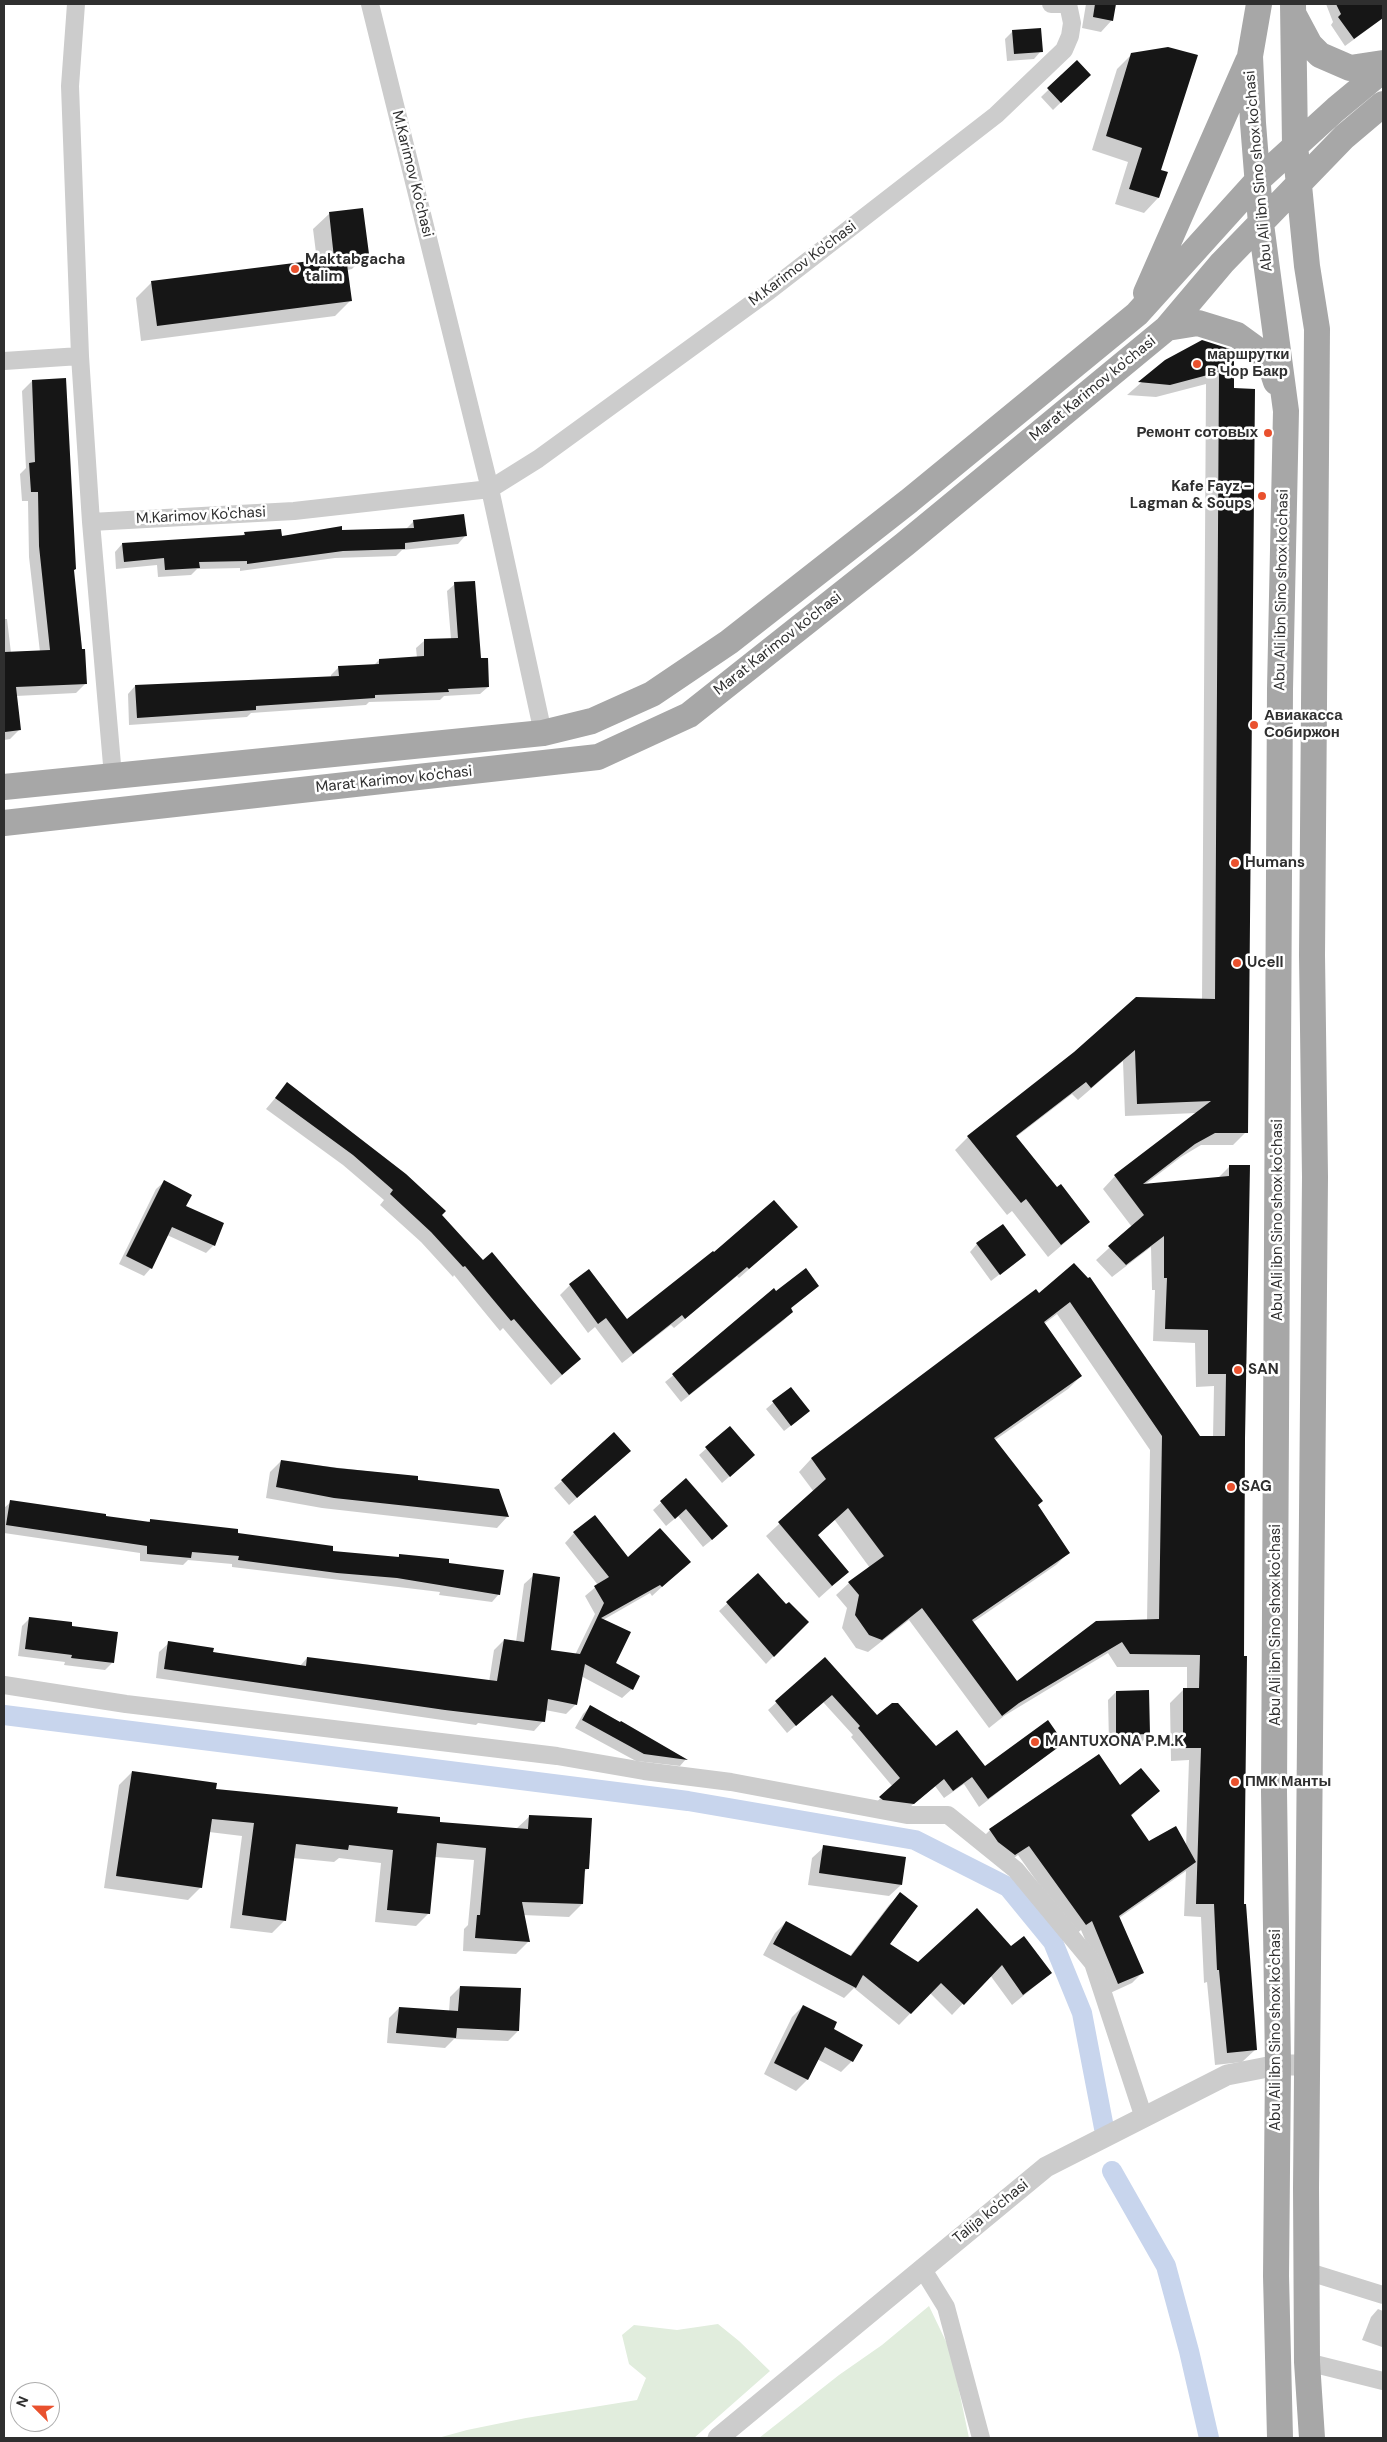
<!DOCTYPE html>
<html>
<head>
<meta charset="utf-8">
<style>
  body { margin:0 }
  #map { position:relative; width:1387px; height:2442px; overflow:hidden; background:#fff; font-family:"DM Sans",sans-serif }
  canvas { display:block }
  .frame { position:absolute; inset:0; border:5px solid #2f2f2f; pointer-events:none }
  .north { position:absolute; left:10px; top:2382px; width:50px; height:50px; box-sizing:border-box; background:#fff; border:1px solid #acacac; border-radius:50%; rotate:293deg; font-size:14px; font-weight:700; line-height:20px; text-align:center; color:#2f2f2f }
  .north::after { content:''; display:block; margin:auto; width:18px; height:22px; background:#e9512e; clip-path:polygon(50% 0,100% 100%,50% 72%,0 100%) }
</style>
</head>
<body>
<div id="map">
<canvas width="1387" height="2442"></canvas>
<div class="frame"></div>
<div class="north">N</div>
</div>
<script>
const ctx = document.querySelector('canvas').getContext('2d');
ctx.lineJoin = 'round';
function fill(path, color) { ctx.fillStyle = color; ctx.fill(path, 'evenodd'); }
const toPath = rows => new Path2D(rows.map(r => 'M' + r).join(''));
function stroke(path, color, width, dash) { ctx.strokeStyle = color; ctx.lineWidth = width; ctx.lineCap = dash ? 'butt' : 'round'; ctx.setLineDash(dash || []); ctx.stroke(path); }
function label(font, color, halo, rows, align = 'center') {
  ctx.font = font + ' "DM Sans",sans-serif'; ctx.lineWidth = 5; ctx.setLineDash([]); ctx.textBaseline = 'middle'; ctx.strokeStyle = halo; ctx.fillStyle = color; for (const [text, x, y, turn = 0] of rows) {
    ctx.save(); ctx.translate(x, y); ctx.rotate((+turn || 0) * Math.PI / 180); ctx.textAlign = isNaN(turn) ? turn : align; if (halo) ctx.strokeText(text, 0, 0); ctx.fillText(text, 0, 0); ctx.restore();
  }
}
const green = toPath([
  [929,2306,951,2352,969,2438,759,2438,839,2375,882,2345],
  [718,2324,739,2341,770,2371,694,2438,438,2438,467,2430,526,2418,637,2400,646,2378,629,2364,622,2335,634,2325,677,2330]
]);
const shadow = toPath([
  [1086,4,1115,4,1112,20,1101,32,1082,28],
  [1326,4,1383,4,1383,18,1345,46,1331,25,1333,22],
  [1013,31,1041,51,1034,59,1007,61,1005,39],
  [1132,54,1159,171,1158,198,1144,213,1115,204,1128,162,1092,150,1117,69],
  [1077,62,1089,75,1053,110,1041,97],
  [329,214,367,253,352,269,347,270,350,301,335,316,141,341,136,298,152,282,317,261,313,229],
  [1233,357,1246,1132,1233,1145,1201,1145,1181,1157,1143,1186,1218,1178,1230,1166,1243,1438,1243,1905,1255,2050,1242,2062,1215,2065,1207,1982,1204,1983,1201,1917,1184,1916,1186,1871,1119,1918,1142,1973,1132,1983,1108,1994,1081,1930,1075,1935,1018,1855,1004,1865,980,1840,990,1830,1120,1786,1158,1791,1131,1816,1149,1843,1186,1848,1189,1760,1171,1761,1170,1703,1183,1690,1187,1690,1187,1667,1117,1667,1108,1653,1004,1716,989,1728,909,1620,868,1652,856,1648,842,1628,847,1608,836,1595,849,1583,870,1568,834,1519,817,1535,848,1572,819,1598,766,1536,814,1492,799,1472,811,1459,1036,1291,1039,1295,1074,1265,1199,1438,1213,1437,1214,1386,1196,1387,1195,1343,1153,1341,1155,1290,1152,1290,1151,1247,1112,1277,1096,1260,1132,1227,1103,1189,1115,1176,1197,1113,1125,1116,1123,1061,1078,1100,1072,1094,1016,1137,1057,1189,1089,1222,1048,1257,1012,1211,1007,1215,955,1150,968,1137,1202,1000,1206,384,1156,397,1127,395,1166,361],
  [1057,1314,1150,1450,1147,1620,1017,1683,972,1623,1056,1565,1069,1552,995,1440,1068,1389,1081,1376,1044,1324],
  [32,381,75,569,73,571,86,683,76,693,16,696,20,729,10,739,4,740,4,619,7,619,11,653,40,652,29,557,28,501,22,501,20,474,26,468,22,391],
  [414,521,465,536,458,544,402,550,396,556,335,558,240,571,240,568,197,569,191,575,158,577,157,565,116,569,115,552,122,544,242,536,245,533,281,537,341,531,406,529],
  [455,584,488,687,480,694,444,696,440,700,369,702,366,705,251,713,247,717,129,725,128,694,135,686,331,678,331,675,339,667,374,665,379,660,417,658,416,648,424,641,451,639,447,591],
  [287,1084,440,1215,569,1369,551,1385,503,1328,500,1331,454,1275,453,1277,421,1242,380,1205,384,1200,343,1165,266,1109],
  [164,1182,214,1245,206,1253,167,1235,151,1268,144,1276,119,1264,156,1189],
  [786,1237,739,1278,737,1276,674,1328,671,1325,622,1363,595,1327,588,1333,560,1295,570,1285,626,1321],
  [977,1244,1024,1255,991,1281,970,1252],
  [818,1286,790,1309,792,1312,784,1320,681,1402,665,1382,776,1292],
  [790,1388,802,1417,784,1431,766,1409],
  [730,1428,746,1462,722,1483,699,1455],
  [621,1458,569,1505,554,1488,562,1481],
  [281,1461,417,1477,416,1481,498,1490,507,1517,497,1528,322,1508,266,1498,270,1472],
  [686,1480,719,1534,703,1547,678,1516,666,1526,653,1510],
  [11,1502,147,1523,150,1520,331,1552,397,1558,400,1555,447,1564,499,1594,492,1602,439,1595,440,1592,232,1567,232,1564,188,1560,183,1565,140,1561,140,1553,4,1533,4,1508],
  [574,1533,628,1559,679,1571,652,1596,650,1593,603,1620,615,1664,632,1689,622,1698,581,1676,576,1704,566,1714,545,1710,543,1721,534,1731,478,1723,476,1725,156,1678,159,1652,169,1643,212,1653,300,1666,307,1658,364,1664,489,1682,494,1650,504,1640,516,1642,524,1584,534,1575,550,1651,575,1655,595,1614,585,1596,598,1585,565,1543],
  [758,1575,786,1606,807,1622,766,1664,719,1611],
  [30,1618,70,1627,112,1663,105,1670,64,1665,65,1662,18,1656,22,1626],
  [825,1659,877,1717,936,1748,985,1768,1062,1743,979,1807,964,1784,944,1798,935,1786,904,1812,872,1806,893,1787,851,1737,853,1735,823,1702,787,1733,768,1710],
  [1116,1692,1149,1734,1142,1742,1109,1742,1108,1700],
  [591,1706,686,1759,680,1766,636,1761,575,1728,583,1714],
  [132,1772,215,1790,396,1814,438,1823,516,1829,530,1816,588,1868,583,1873,582,1904,569,1917,523,1915,529,1941,516,1954,463,1951,464,1929,468,1925,474,1860,435,1857,429,1913,416,1926,375,1922,381,1863,339,1858,334,1862,293,1858,285,1920,272,1933,230,1928,242,1836,209,1832,201,1887,188,1900,104,1888,119,1785],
  [824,1847,901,1885,889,1896,808,1885,812,1858],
  [900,1894,888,1944,919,1963,1011,1947,1051,1973,1012,2005,990,1975,952,2015,930,1993,899,2025,854,1988,844,1998,763,1955,775,1933,786,1922,850,1956,889,1905],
  [460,1987,518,2031,508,2041,454,2039,445,2048,387,2043,389,2018,399,2008,449,2012,450,1997],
  [803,2006,832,2029,852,2061,841,2072,817,2059,807,2080,796,2091,764,2074,792,2017],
  [1378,2309,1383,2311,1382,2347,1362,2340,1371,2317]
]);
const canal = toPath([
  [4,1715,688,1801,915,1840,1008,1887,1053,1942,1082,2013,1104,2128],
  [1112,2171,1166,2266,1189,2351,1209,2438]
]);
const building = toPath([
  [1095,4,1116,4,1113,21,1093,17],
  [1336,4,1383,4,1383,18,1354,39,1338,17,1341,14],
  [1041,28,1043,52,1014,54,1012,30],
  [1168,47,1198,55,1161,170,1168,172,1159,198,1129,189,1142,148,1106,136,1131,53],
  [1077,60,1091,75,1061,103,1047,88],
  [363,208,369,254,346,257,352,301,157,326,151,281,334,258,329,212],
  [1202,340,1230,349,1238,354,1234,357,1234,388,1255,389,1248,1133,1215,1133,1195,1144,1143,1184,1229,1176,1229,1165,1250,1165,1245,1438,1244,1656,1247,1656,1244,1904,1246,1904,1257,2050,1227,2053,1219,1970,1217,1970,1214,1904,1196,1904,1201,1748,1183,1748,1183,1688,1199,1688,1200,1655,1130,1654,1122,1642,1019,1703,1002,1716,922,1608,882,1640,869,1635,855,1615,859,1595,848,1582,884,1556,848,1508,818,1535,849,1572,832,1586,778,1522,826,1479,811,1458,1036,1289,1039,1293,1074,1263,1088,1278,1090,1277,1200,1436,1225,1436,1226,1374,1208,1374,1208,1330,1165,1329,1167,1278,1164,1278,1164,1236,1126,1265,1108,1246,1144,1215,1114,1175,1211,1101,1137,1104,1135,1050,1091,1088,1086,1082,1016,1136,1057,1187,1061,1184,1090,1222,1061,1245,1026,1199,1021,1203,967,1136,1074,1052,1136,997,1215,999,1219,372,1170,385,1138,382,1165,360],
  [1070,1302,1162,1436,1159,1619,1096,1621,1017,1681,972,1620,1070,1553,1038,1505,1043,1501,994,1438,1082,1376,1044,1322],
  [66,378,76,569,74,570,82,649,85,649,87,684,16,687,21,730,5,732,4,652,50,650,39,546,38,492,31,492,29,463,35,462,32,380],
  [464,514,467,536,405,543,405,549,343,551,247,564,247,561,199,562,200,568,165,570,164,558,124,562,122,543,245,535,244,532,281,529,282,536,342,526,342,530,414,528,413,520],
  [475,581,481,658,488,658,489,687,448,689,449,692,375,695,375,698,256,706,256,710,137,718,135,685,339,676,338,666,379,664,379,659,424,656,424,639,458,638,454,582],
  [287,1082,406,1174,446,1211,442,1215,483,1260,492,1252,581,1359,562,1375,514,1319,511,1321,465,1266,463,1267,431,1232,390,1194,393,1190,353,1155,275,1098],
  [164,1180,192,1195,186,1206,224,1223,215,1246,172,1227,152,1269,126,1256],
  [774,1200,798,1227,749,1269,747,1267,685,1319,682,1315,633,1354,606,1318,598,1324,569,1284,589,1269,627,1319,713,1251,714,1252],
  [1003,1224,1026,1255,1000,1275,976,1243],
  [806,1268,819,1286,791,1308,793,1312,689,1395,672,1374,774,1288,776,1291],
  [791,1387,810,1411,791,1426,772,1401],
  [730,1426,755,1455,730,1477,705,1447],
  [614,1432,631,1451,577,1498,561,1480],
  [281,1460,337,1468,418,1476,418,1480,499,1489,509,1517,334,1498,276,1487],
  [686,1478,728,1526,712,1540,686,1509,675,1519,660,1501],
  [10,1500,106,1514,106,1516,150,1522,150,1519,238,1529,238,1533,333,1546,333,1551,399,1557,399,1554,449,1559,449,1563,504,1570,500,1595,397,1578,337,1573,238,1560,239,1556,192,1552,191,1558,147,1554,147,1546,6,1525],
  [595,1515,628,1557,660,1528,691,1562,662,1587,660,1585,601,1618,631,1632,616,1663,640,1676,633,1690,585,1664,577,1705,548,1699,545,1722,445,1710,164,1669,168,1641,214,1648,213,1652,306,1666,307,1657,497,1681,504,1639,524,1642,533,1573,560,1577,551,1650,580,1654,604,1603,594,1586,609,1577,573,1532],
  [758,1573,786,1604,789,1602,809,1622,774,1657,726,1602],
  [29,1617,72,1622,72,1626,118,1632,114,1663,71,1658,72,1655,25,1649],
  [825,1657,877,1715,892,1703,898,1703,936,1746,957,1730,985,1766,1048,1720,1064,1743,988,1799,972,1777,953,1791,944,1779,914,1804,883,1800,879,1797,900,1778,858,1728,860,1726,832,1695,796,1726,775,1701],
  [1149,1690,1150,1734,1116,1735,1116,1691],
  [590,1705,620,1722,621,1721,688,1760,644,1754,582,1720],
  [1099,1754,1120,1785,1141,1768,1160,1791,1131,1815,1149,1841,1176,1826,1196,1862,1119,1916,1144,1973,1118,1984,1092,1921,1086,1925,1029,1846,1015,1855,998,1842,989,1829],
  [132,1771,217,1783,216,1789,398,1807,397,1813,440,1817,440,1822,528,1829,529,1815,592,1818,589,1869,585,1869,583,1904,522,1902,530,1942,475,1938,477,1915,480,1915,486,1848,437,1843,430,1914,387,1910,393,1850,349,1845,348,1850,296,1844,286,1921,242,1915,254,1823,212,1819,202,1888,116,1876],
  [823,1845,906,1857,902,1885,819,1873],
  [900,1892,918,1906,890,1944,918,1962,977,1908,1011,1946,1024,1936,1052,1973,1023,1995,1002,1965,964,2005,941,1983,911,2014,863,1975,856,1988,773,1944,786,1921,851,1956],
  [460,1986,521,1988,519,2031,457,2028,456,2038,396,2033,399,2007,458,2011],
  [803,2005,837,2022,834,2029,863,2045,853,2062,825,2047,808,2080,774,2063]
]);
const minor = toPath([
  [76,4,70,86,80,356,91,522,113,776],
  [370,4,490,489,543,733],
  [1051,4,1068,4],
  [4,361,80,356],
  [91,522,294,511,490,489,538,459,769,291,996,115,1064,50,1070,36,1072,23,1068,4],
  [4,1685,126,1704,557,1756,644,1771,731,1782,907,1815,948,1815,1016,1870,1093,1963,1144,2118],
  [922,2268,946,2307,981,2438],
  [1306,2271,1383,2295],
  [1307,2362,1383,2381]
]);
const tertiary = toPath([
  [718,2438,1046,2167,1227,2075,1278,2065,1307,2065]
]);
const primary = toPath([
  [1259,4,1250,56,1253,123,1261,224,1286,411,1280,689,1274,1791,1278,2065,1276,2276,1280,2438],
  [1293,4,1295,145,1307,266,1317,329,1312,955,1315,1177,1306,2187,1307,2362,1312,2438],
  [1294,15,1310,45,1320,55,1350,68,1383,63],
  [1146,293,1248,61],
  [1167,328,1198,323,1237,335,1259,351,1273,373,1276,382],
  [4,787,543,733,592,721,652,694,729,642,909,501,1137,314,1259,179,1336,109,1383,70],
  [4,823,598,757,689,715,905,544,1167,328,1222,263,1344,137,1383,104]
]);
const markers = [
  [295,269,5,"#e9512e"],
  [1197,364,5,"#e9512e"],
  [1268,433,5,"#e9512e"],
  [1262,496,5,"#e9512e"],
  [1254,725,5,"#e9512e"],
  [1235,863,5,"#e9512e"],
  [1237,963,5,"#e9512e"],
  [1238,1370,5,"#e9512e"],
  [1231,1487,5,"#e9512e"],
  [1035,1742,5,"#e9512e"],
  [1235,1782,5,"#e9512e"]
];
const streetNames = [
  ["Abu Ali ibn Sino shox ko'chasi",1259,171,-95],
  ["M.Karimov Ko'chasi",412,174,76],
  ["M.Karimov Ko'chasi",803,264,-37],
  ["Marat Karimov ko'chasi",1093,389,-39],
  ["M.Karimov Ko'chasi",201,516,-3],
  ["Abu Ali ibn Sino shox ko'chasi",1282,590,-89],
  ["Marat Karimov ko'chasi",778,644,-38],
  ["Marat Karimov ko'chasi",394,780,-6],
  ["Abu Ali ibn Sino shox ko'chasi",1278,1220,-90],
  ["Abu Ali ibn Sino shox ko'chasi",1276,1625,-90],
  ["Abu Ali ibn Sino shox ko'chasi",1276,2030,-90],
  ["Talija ko'chasi",991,2212,-39]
];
const poiNames = [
  ["Maktabgacha",305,260],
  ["talim",305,277],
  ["маршрутки",1207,355],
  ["в Чор Бакр",1207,372],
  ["Ремонт сотовых",1258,433,"right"],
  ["Kafe Fayz -",1252,487,"right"],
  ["Lagman & Soups",1252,504,"right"],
  ["Авиакасса",1264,716],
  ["Собиржон",1264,733],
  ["Humans",1245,863],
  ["Ucell",1247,963],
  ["SAN",1248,1370],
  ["SAG",1241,1487],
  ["MANTUXONA P.M.K",1045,1742],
  ["ПМК Манты",1245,1782]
];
fill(green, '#e1eddd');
fill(shadow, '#0003');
stroke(canal, '#c8d5ed', 20);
fill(building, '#161616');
stroke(minor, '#ccc', 18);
stroke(tertiary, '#ccc', 21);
stroke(primary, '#a7a7a7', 26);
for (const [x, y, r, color] of markers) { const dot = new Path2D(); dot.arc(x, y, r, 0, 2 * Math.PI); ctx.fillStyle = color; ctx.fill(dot); stroke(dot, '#fff', 2); }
label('15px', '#2f2f2f', '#fff', streetNames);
label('bold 15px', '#2f2f2f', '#fff', poiNames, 'left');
</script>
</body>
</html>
